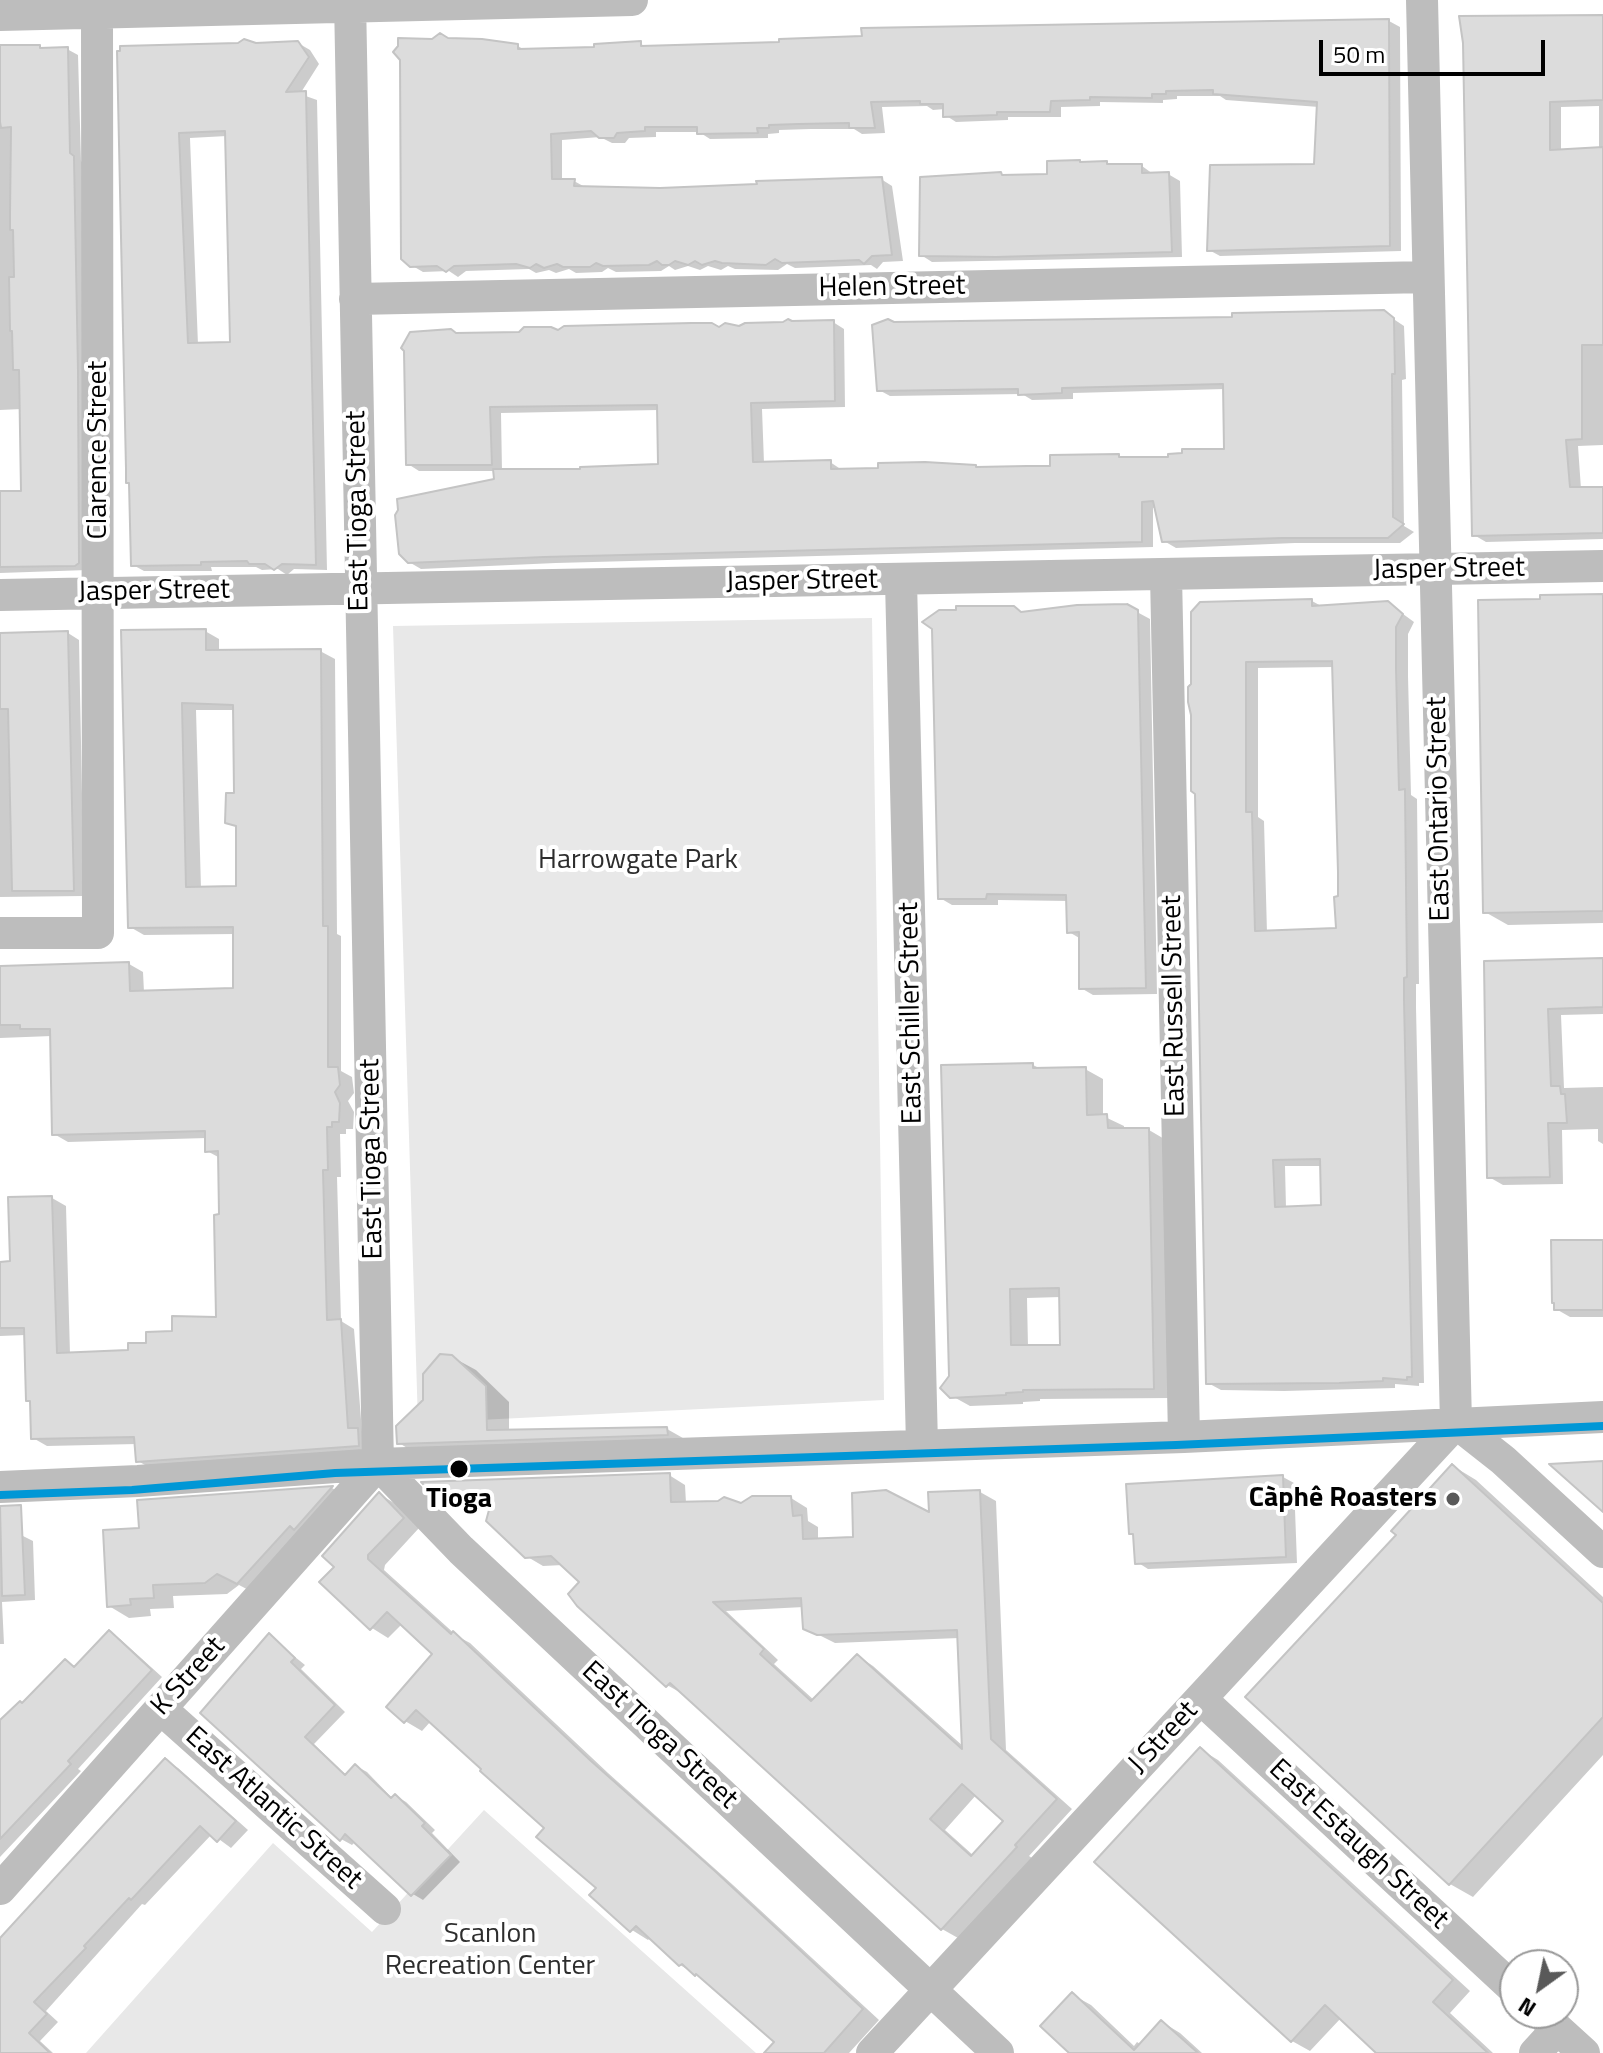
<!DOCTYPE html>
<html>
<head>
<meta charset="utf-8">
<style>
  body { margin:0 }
  #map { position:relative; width:1603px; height:2053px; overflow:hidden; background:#fff; font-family:"Titillium Web",sans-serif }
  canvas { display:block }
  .north { position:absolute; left:1499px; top:1949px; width:80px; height:80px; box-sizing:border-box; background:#fff; border:2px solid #999; border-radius:50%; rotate:213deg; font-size:22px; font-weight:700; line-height:32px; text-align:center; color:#000 }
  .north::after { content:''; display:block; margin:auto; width:28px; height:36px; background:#595959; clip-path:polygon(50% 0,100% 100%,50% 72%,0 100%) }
  .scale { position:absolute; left:1319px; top:40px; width:226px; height:36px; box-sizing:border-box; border:4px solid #000; border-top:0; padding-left:10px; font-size:24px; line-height:28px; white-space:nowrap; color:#000; -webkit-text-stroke:6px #fff; paint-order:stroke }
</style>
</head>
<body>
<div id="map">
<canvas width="1603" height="2053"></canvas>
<div class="north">N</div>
<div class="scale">50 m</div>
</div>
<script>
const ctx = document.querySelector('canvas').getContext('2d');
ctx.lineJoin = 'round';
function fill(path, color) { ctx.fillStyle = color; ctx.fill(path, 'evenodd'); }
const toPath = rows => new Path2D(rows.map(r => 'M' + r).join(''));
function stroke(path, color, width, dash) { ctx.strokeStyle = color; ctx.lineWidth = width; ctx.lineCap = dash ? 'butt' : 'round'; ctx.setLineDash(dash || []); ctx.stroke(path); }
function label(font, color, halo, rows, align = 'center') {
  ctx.font = font + ' "Titillium Web",sans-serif'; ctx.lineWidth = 8; ctx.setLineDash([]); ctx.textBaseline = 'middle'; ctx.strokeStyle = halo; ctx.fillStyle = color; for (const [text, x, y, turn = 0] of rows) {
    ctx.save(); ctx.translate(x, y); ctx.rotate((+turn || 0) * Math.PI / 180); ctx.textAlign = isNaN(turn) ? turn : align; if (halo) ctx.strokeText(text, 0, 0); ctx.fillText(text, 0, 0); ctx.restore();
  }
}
const green = toPath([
  [872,618,884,1400,418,1423,393,626],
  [484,1810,756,2053,86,2053,273,1843,372,1932]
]);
const shadow = toPath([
  [1603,17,1603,445,1578,446,1581,489,1603,489,1603,539,1486,542,1474,535,1465,43],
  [1599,106,1599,149,1561,151,1561,107],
  [1389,21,1400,27,1401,251,1220,256,1209,250,1315,166,1319,107,1226,100,1220,96,1177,96,1177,99,1163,100,1163,103,1100,102,1100,106,1061,107,1061,117,1008,117,1008,120,956,122,945,115,945,109,933,110,927,106,882,107,885,133,862,134,854,129,811,129,779,130,779,133,768,134,768,138,710,139,699,132,656,132,656,137,629,138,625,143,612,143,600,137,562,140,562,181,574,181,585,187,660,190,881,179,892,186,903,261,883,262,877,269,871,265,795,268,787,264,778,270,735,269,728,266,721,270,708,266,700,270,688,266,675,270,669,266,661,271,616,272,608,268,602,272,576,273,569,269,556,273,549,270,536,273,529,269,466,271,458,277,449,271,423,272,411,265,449,40,518,46,526,51,596,49,641,44,648,48],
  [298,43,310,50,319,64,300,94,317,100,327,570,294,569,287,575,278,569,262,570,256,567,211,567,212,571,144,571,133,565,119,53],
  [227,136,233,343,198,345,190,138],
  [67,49,78,55,81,161,85,164,88,570,0,573,0,493,23,493,22,409,0,410,0,50],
  [1107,163,1113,166,1142,166,1153,174,1168,174,1180,181,1182,257,932,262,921,255,1001,174,1007,177,1049,176],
  [1383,312,1404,326,1406,379,1402,380,1404,526,1414,532,1400,543,1295,543,1176,548,1164,541,1157,507,1153,508,1153,547,556,563,421,569,409,562,496,481,495,471,419,471,408,464,457,335,719,329,833,322,844,329,845,407,762,409,764,463,830,462,842,470,976,467,980,469,1052,468,1118,456,1123,459,1170,459,1226,451,1225,389,1073,393,1073,399,1032,400,1022,394,890,396,879,390,893,324,1234,319],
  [659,410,660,466,582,471,502,471,501,413],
  [1603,596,1603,923,1508,925,1485,912,1542,601],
  [1312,601,1323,607,1388,603,1414,622,1408,634,1408,676,1411,795,1417,799,1419,984,1416,984,1416,1007,1424,1383,1419,1383,1419,1386,1395,1384,1395,1388,1284,1391,1221,1390,1208,1383,1197,792,1190,688],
  [1334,667,1340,898,1338,930,1267,933,1264,821,1258,817,1258,668],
  [1285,1166,1322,1166,1323,1207,1286,1208],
  [1013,608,1024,614,1137,612,1150,619,1157,994,1093,995,1081,988,1081,939,1069,932,1068,901,998,900,998,905,952,905,940,898],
  [205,631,219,639,219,652,320,651,335,659,337,934,341,936,341,1071,352,1077,354,1093,348,1101,354,1112,353,1129,346,1129,346,1134,340,1134,341,1177,337,1177,341,1321,354,1329,362,1432,372,1453,152,1469,138,1461,137,1444,47,1446,33,1438,32,1403,28,1400,26,1335,0,1336,0,1264,12,1262,52,1198,66,1206,70,1354,130,1352,218,1319,220,1158,207,1151,207,1138,68,1142,54,1134,52,1036,0,1038,0,966,129,964,143,972,144,992,235,990,235,934,144,935,130,927,123,632],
  [196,710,235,710,236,795,227,822,238,828,238,888,201,889],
  [68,633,79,640,84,896,0,897,0,635],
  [1603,960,1603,1014,1561,1015,1564,1088,1603,1087,1603,1144,1598,1141,1598,1129,1562,1130,1563,1184,1503,1185,1489,1177,1486,963],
  [1033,1065,1041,1069,1085,1069,1103,1079,1103,1116,1124,1126,1124,1130,1149,1130,1166,1140,1171,1398,1040,1399,1040,1401,1023,1402,1023,1404,970,1406,952,1396,951,1377],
  [1061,1297,1062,1347,1028,1347,1027,1298],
  [1603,1242,1603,1317,1570,1317,1556,1309],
  [452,1357,476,1370,509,1402,509,1432,667,1429,690,1442,422,1457,399,1443],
  [1453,1466,1476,1480,1603,1597,1603,1755,1473,1897,1450,1884,1248,1697,1399,1535],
  [669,1475,685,1485,686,1503,741,1505,791,1498,807,1508,808,1521,818,1527,818,1540,855,1539,931,1515,980,1492,996,1501,1006,1750,1072,1809,1029,1856,1032,1858,958,1938,942,1929,683,1694,667,1685,582,1582,563,1565,543,1566,526,1556,491,1508,458,1509,442,1500],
  [804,1607,805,1628,835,1643,959,1638,964,1747,873,1666,858,1656,814,1700,774,1664,778,1660,726,1611],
  [977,1794,1006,1821,974,1856,945,1830],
  [1283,1477,1294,1483,1297,1563,1148,1569,1137,1562,1135,1535,1131,1533],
  [332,1488,352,1499,258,1595,239,1585,227,1594,173,1596,174,1608,150,1609,151,1616,129,1618,109,1606,141,1530,139,1502],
  [379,1494,396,1504,419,1528,385,1565,384,1570,457,1636,470,1643,608,1773,733,1885,879,2020,849,2053,782,2053,777,2042,706,1980,680,1965,651,1937,648,1940,632,1930,547,1828,431,1721,422,1731,405,1721,435,1654,402,1624,388,1638,372,1628,322,1582,337,1567],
  [0,1535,21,1535,33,1541,35,1600,2,1602,4,1644,0,1644],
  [109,1633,120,1639,162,1677,78,1769,81,1771,0,1857,0,1723,23,1705,65,1661,76,1667],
  [269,1636,305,1665,301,1669,345,1712,314,1744,347,1776,356,1766,367,1772,393,1799,396,1796,406,1802,435,1830,432,1833,460,1862,423,1900,413,1894,356,1841,352,1845,341,1839],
  [1200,1749,1218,1760,1470,1991,1450,2013,1493,2053,1379,2053,1341,2018,1310,2051,1292,2041,1097,1862],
  [165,1761,178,1768,248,1830,231,1848,212,1834,145,1905,142,1904,46,2011,58,2022,40,2041,53,2053,0,2053,0,1941],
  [1073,1995,1091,2005,1134,2046,1137,2042,1142,2045,1162,2022,1180,2033,1202,2053,1073,2053]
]);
const building = toPath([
  [1603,15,1603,100,1550,102,1550,150,1603,147,1603,345,1582,345,1582,439,1566,440,1570,487,1603,487,1603,533,1472,536,1463,43,1459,16,1603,15],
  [1389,19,1390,246,1207,251,1210,165,1314,164,1317,102,1213,94,1213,90,1166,91,1166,94,1152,94,1152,98,1090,97,1090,100,1051,101,1050,112,997,112,997,115,943,117,943,104,920,104,920,101,871,102,875,128,849,128,849,123,799,124,769,125,769,128,757,128,758,133,697,134,697,127,645,127,645,131,617,133,614,138,599,138,591,131,551,134,552,179,575,179,574,186,660,188,757,184,756,181,882,177,892,255,872,256,864,264,859,260,782,263,775,259,766,265,722,263,715,261,702,265,695,261,688,265,675,261,669,265,662,265,657,261,649,265,603,266,596,263,590,267,563,267,557,264,544,268,536,264,530,268,516,264,454,266,446,272,437,266,410,267,401,259,400,60,393,52,398,46,398,38,432,39,440,33,448,38,482,39,518,44,518,49,594,47,594,44,641,41,641,46,779,42,779,39,862,36,861,28,1389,19],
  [244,39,256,43,298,41,309,57,286,92,306,91,316,565,282,564,274,570,265,564,249,564,247,561,201,562,201,565,131,566,129,483,126,483,126,469,117,51,120,51,120,46,238,43,244,39],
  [225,131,230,342,188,343,179,133,225,131],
  [0,45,40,45,40,48,68,47,70,153,74,156,78,371,79,563,75,566,0,567,0,491,21,491,19,370,13,370,12,331,10,331,9,277,14,277,13,230,10,230,10,213,11,127,1,128,0,122,0,45],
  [1080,160,1080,162,1107,161,1107,164,1142,164,1142,173,1169,172,1172,252,996,257,919,256,920,177,1001,172,1002,175,1047,174,1047,161,1080,160],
  [1384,310,1394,318,1395,374,1392,374,1393,517,1404,524,1388,538,1282,538,1162,542,1153,501,1142,502,1142,542,544,557,408,563,399,554,395,515,398,510,397,499,494,479,493,469,580,469,580,467,658,464,657,405,490,407,492,465,406,465,404,351,401,348,410,332,451,329,456,333,519,332,524,327,551,327,558,330,564,326,692,323,712,323,719,327,725,323,739,326,745,323,783,322,788,319,792,321,834,320,835,401,751,403,753,462,831,460,831,469,878,468,878,463,925,462,976,465,976,467,1027,466,1050,466,1050,455,1119,454,1119,457,1168,457,1168,454,1182,453,1182,449,1224,449,1223,384,1062,388,1062,393,1018,395,1018,389,877,391,872,325,888,319,894,322,1232,317,1232,313,1384,310],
  [1603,594,1603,911,1483,913,1478,600,1540,599,1540,595,1603,594],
  [1312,599,1312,606,1388,601,1403,614,1396,627,1396,668,1399,790,1405,789,1407,977,1404,978,1404,999,1412,1377,1407,1377,1407,1380,1383,1378,1383,1381,1339,1383,1206,1384,1195,794,1191,791,1191,715,1188,702,1188,687,1191,684,1191,612,1200,602,1312,599],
  [1332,661,1338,872,1338,896,1334,897,1336,928,1255,931,1252,812,1246,812,1246,662,1332,661],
  [1320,1159,1321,1205,1275,1207,1273,1160,1320,1159],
  [1127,604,1138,610,1146,988,1079,989,1079,932,1067,933,1066,895,987,894,986,899,938,899,932,629,922,622,939,610,956,610,956,606,1014,606,1021,612,1077,605,1127,604],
  [206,629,206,650,321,649,323,926,328,926,328,1067,338,1067,340,1085,335,1092,340,1103,339,1122,332,1122,332,1127,327,1127,328,1170,323,1170,327,1320,341,1319,348,1428,358,1428,359,1446,136,1462,134,1437,31,1439,30,1401,26,1401,24,1328,0,1328,0,1262,10,1261,8,1197,52,1196,57,1353,128,1350,128,1343,146,1343,146,1332,172,1331,172,1316,216,1317,214,1215,219,1214,218,1151,205,1152,205,1131,52,1135,50,1029,20,1029,20,1025,0,1025,0,966,129,962,130,991,233,988,233,927,128,928,121,630,206,629],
  [182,703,233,705,234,793,226,793,225,823,236,826,236,886,186,887,182,703],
  [68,631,74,891,12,891,8,709,0,709,0,633,68,631],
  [1603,958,1603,1007,1548,1009,1551,1086,1560,1086,1561,1094,1565,1094,1567,1123,1548,1123,1550,1177,1487,1178,1484,961,1603,958],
  [1033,1063,1033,1068,1086,1067,1087,1115,1107,1114,1108,1128,1149,1128,1154,1389,1023,1390,1023,1392,1006,1393,1006,1395,950,1398,940,1388,949,1376,941,1065,1033,1063],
  [1059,1288,1060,1345,1011,1345,1010,1289,1059,1288],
  [1551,1240,1603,1240,1603,1310,1554,1310,1554,1303,1552,1303,1551,1240],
  [440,1354,452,1355,486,1386,487,1430,667,1427,668,1435,397,1444,396,1426,423,1400,423,1374,440,1354],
  [1603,1461,1603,1512,1549,1464,1603,1461],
  [1452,1464,1603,1603,1603,1717,1449,1885,1245,1697,1396,1535,1391,1531,1452,1464],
  [670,1473,671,1502,718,1501,724,1497,741,1503,752,1496,791,1496,793,1516,802,1515,803,1539,853,1537,852,1493,886,1490,929,1512,928,1492,980,1490,991,1739,1057,1799,1015,1845,1017,1847,941,1930,670,1683,666,1687,577,1606,568,1594,579,1582,551,1556,525,1558,486,1521,492,1499,440,1501,421,1482,670,1473],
  [801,1598,803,1629,817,1635,957,1630,962,1749,857,1654,811,1701,760,1654,764,1649,713,1602,801,1598],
  [962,1784,1003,1821,971,1856,930,1819,962,1784],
  [1283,1475,1286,1557,1135,1564,1133,1534,1129,1534,1126,1484,1283,1475],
  [333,1486,294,1530,290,1526,237,1584,217,1574,205,1583,153,1585,154,1598,130,1599,131,1605,107,1607,103,1530,139,1528,137,1500,333,1486],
  [379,1492,404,1518,368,1555,368,1559,451,1634,453,1631,591,1761,716,1872,863,2009,824,2053,764,2053,774,2042,696,1974,695,1976,682,1964,679,1966,636,1926,630,1932,589,1895,596,1888,536,1837,544,1828,480,1771,481,1769,416,1710,404,1723,386,1707,432,1654,387,1612,370,1630,319,1582,334,1567,322,1556,379,1492],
  [21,1505,25,1595,2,1596,0,1506,21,1505],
  [109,1630,152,1670,68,1761,71,1764,0,1839,0,1720,20,1701,22,1703,65,1659,74,1667,109,1630],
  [269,1633,295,1658,291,1662,335,1705,305,1737,345,1775,355,1764,391,1798,395,1794,425,1823,422,1826,451,1855,411,1896,345,1834,340,1841,200,1713,269,1633],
  [1200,1747,1453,1980,1433,2002,1488,2053,1376,2053,1325,2005,1291,2042,1094,1862,1200,1747],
  [165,1758,236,1821,217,1842,200,1826,131,1900,129,1898,84,1946,86,1948,34,2002,47,2014,29,2033,50,2053,0,2053,0,1938,165,1758],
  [1072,1992,1134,2050,1161,2020,1198,2053,1069,2053,1040,2026,1072,1992]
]);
const minor = toPath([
  [350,0,378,1464,461,1550,998,2053],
  [1422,0,1456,1423],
  [0,15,632,0],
  [355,299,1428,277],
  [1166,575,1184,1437],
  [901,581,922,1445],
  [0,595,1603,566],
  [0,933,98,933,97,14],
  [1456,1423,1503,1460,1603,1552],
  [0,1487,138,1481,378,1464,1184,1437,1603,1417],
  [1201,1699,1515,1990],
  [161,1709,385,1909],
  [0,1889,378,1464],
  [1540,2013,1584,2053],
  [872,2053,1456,1423],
  [1535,2053,1557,2029]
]);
const metro1 = toPath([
  [0,1495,132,1490,335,1473,1176,1445,1603,1426]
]);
const markers = [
  [459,1469,10,"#000"],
  [1453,1499,8,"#595959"]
];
const streetNames = [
  ["Helen Street",892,288,-1],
  ["Clarence Street",99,450,-90],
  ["East Tioga Street",359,511,-91],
  ["Jasper Street",1449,570,-1],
  ["Jasper Street",802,582,-1],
  ["Jasper Street",154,592,-1],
  ["East Ontario Street",1440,809,-91],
  ["East Russell Street",1175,1006,-91],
  ["East Schiller Street",912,1013,-91],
  ["East Tioga Street",373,1159,-91],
  ["K Street",189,1677,-48],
  ["East Tioga Street",659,1736,43],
  ["J Street",1164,1738,-47],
  ["East Atlantic Street",273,1809,42],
  ["East Estaugh Street",1358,1845,43]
];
const parkNames = [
  ["Harrowgate Park",638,861],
  ["Scanlon",490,1935],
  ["Recreation Center",490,1967]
];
const poiNames = [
  ["Càphê Roasters",1437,1499]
];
const stopNames = [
  ["Tioga",459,1500]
];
fill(green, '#e8e8e8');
fill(shadow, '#0003');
fill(building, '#dcdcdc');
stroke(building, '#c4c4c4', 2);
stroke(minor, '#bdbdbd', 32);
stroke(metro1, '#0097d6', 8);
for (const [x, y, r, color] of markers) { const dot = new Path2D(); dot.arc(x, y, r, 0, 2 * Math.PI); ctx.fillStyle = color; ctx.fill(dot); stroke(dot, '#fff', 3); }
label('28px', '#000', '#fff', streetNames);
label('28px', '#2d2d2d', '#fff', parkNames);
label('bold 28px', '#000', '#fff', poiNames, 'right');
label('bold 28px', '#000', '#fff', stopNames);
</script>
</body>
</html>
